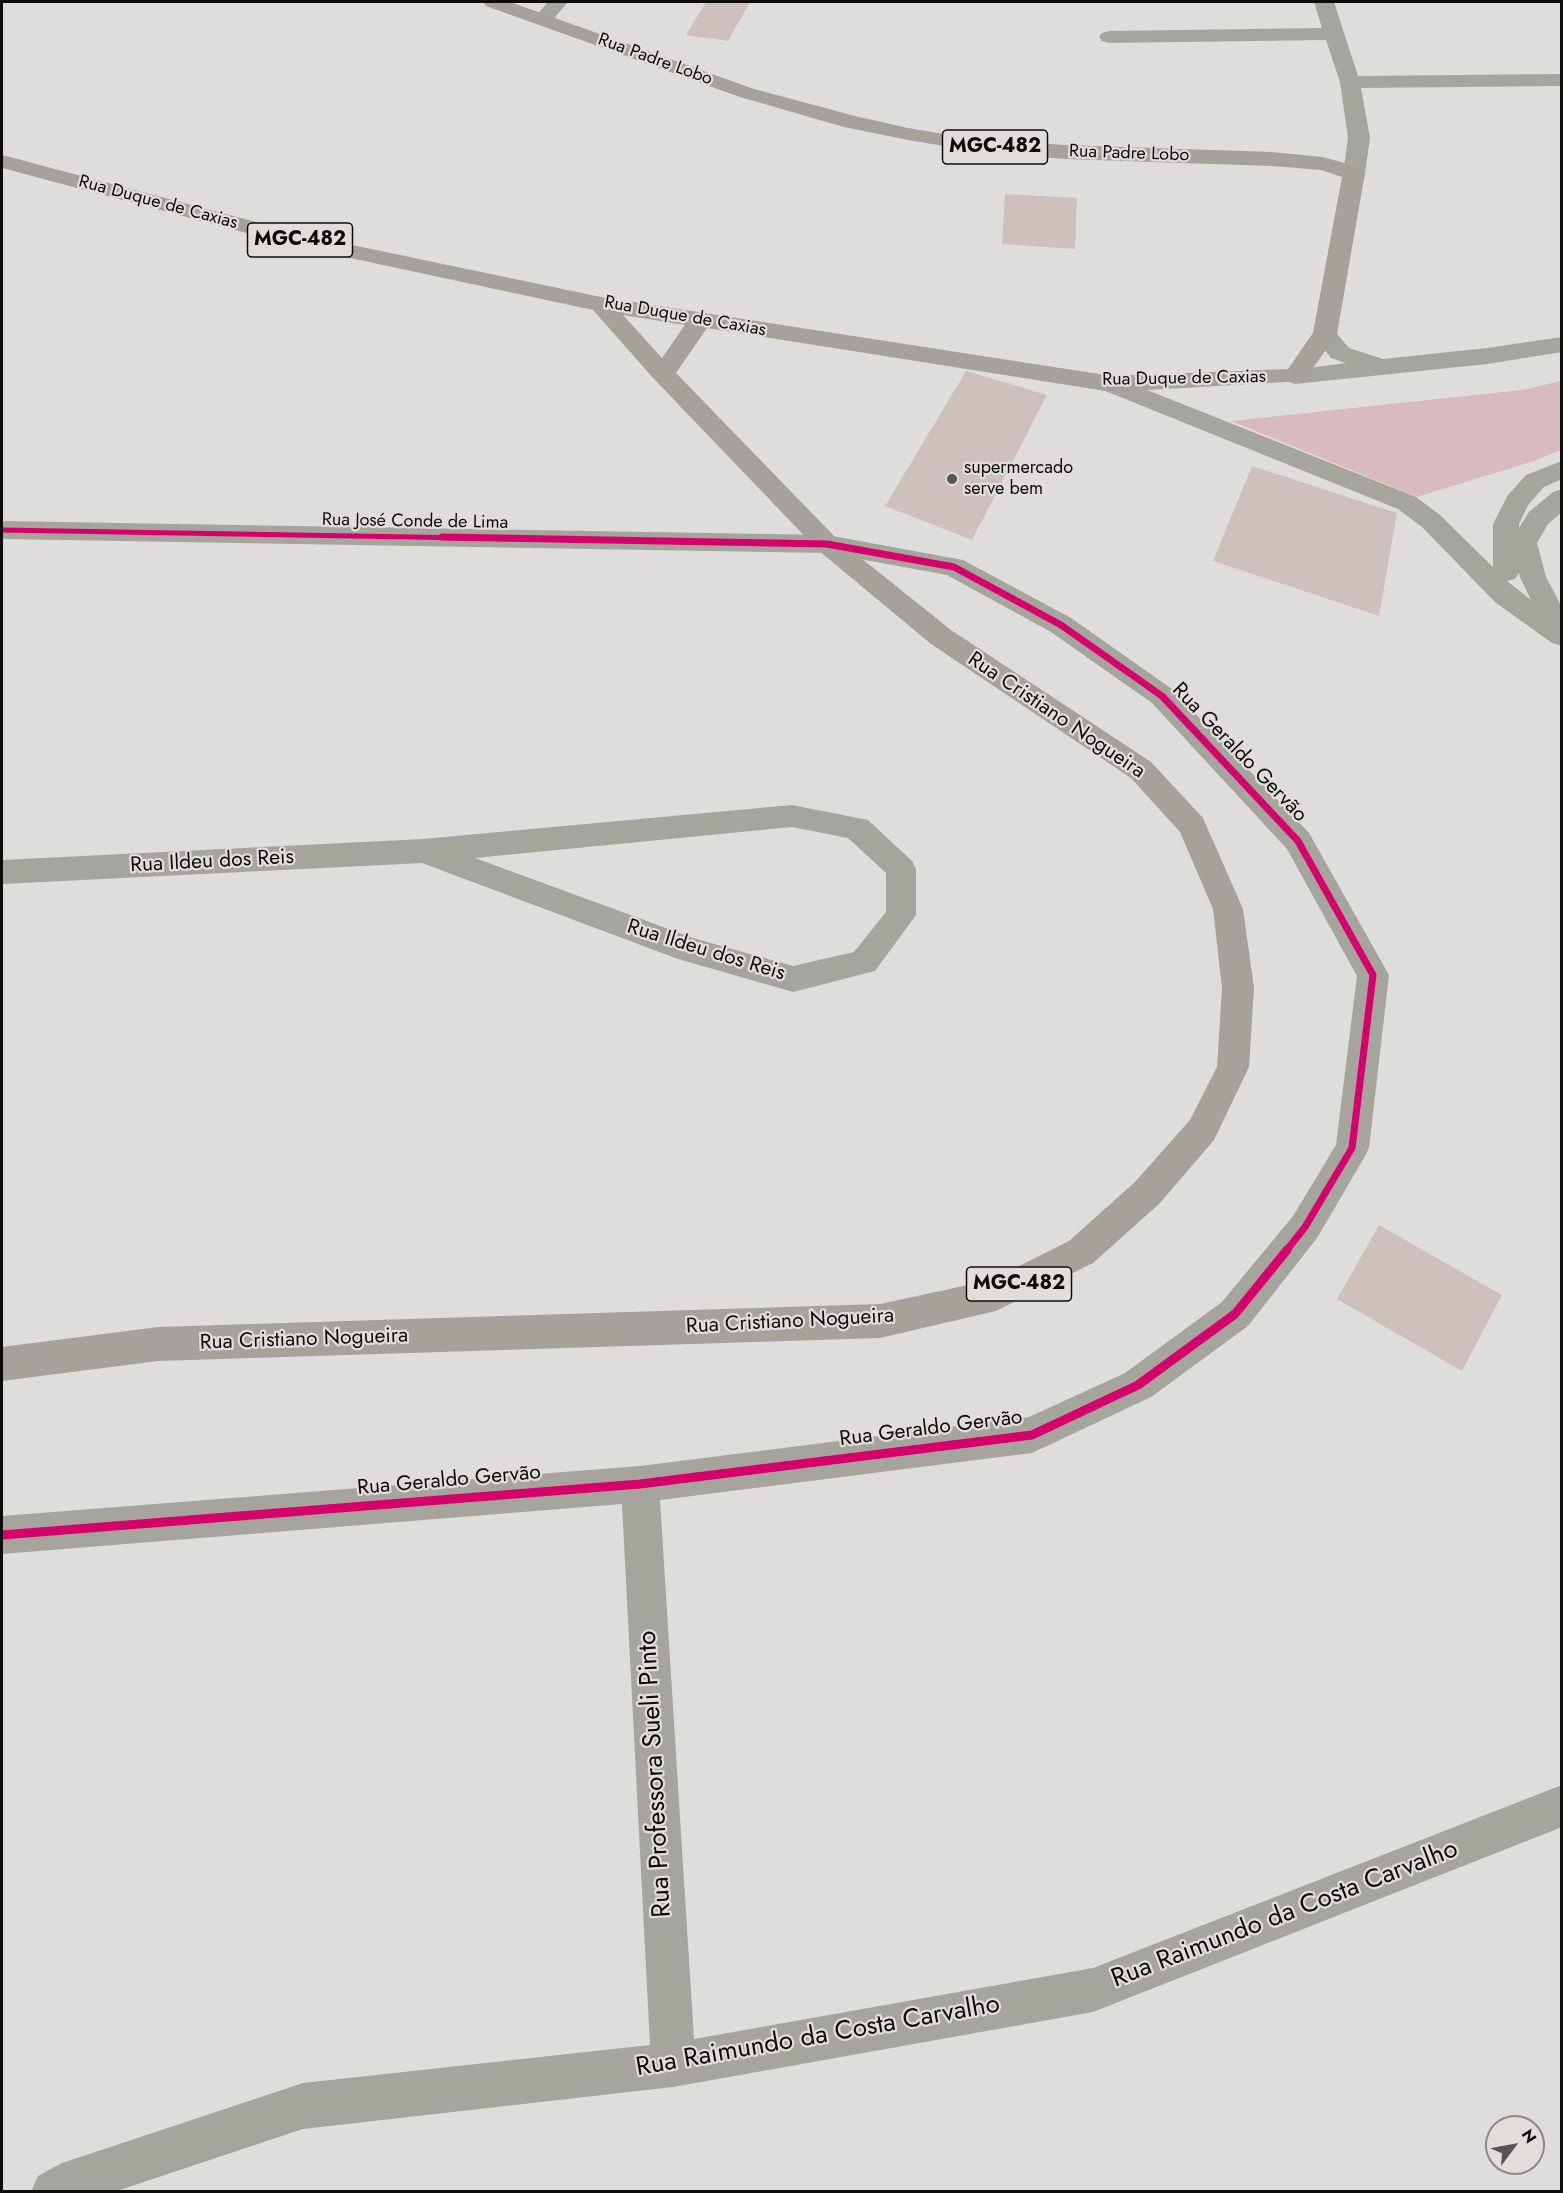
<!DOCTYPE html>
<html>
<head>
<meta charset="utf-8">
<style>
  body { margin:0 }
  #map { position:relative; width:1563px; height:2193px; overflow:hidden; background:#dfdddc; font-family:Jost,sans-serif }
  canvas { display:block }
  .frame { position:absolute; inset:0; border:3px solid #0d0c0b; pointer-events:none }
  .north { position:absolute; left:1485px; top:2115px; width:60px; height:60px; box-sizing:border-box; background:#e0dddb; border:2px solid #8c8988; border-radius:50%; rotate:58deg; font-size:16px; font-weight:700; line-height:24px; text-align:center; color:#0d0c0b }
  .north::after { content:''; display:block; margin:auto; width:21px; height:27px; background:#565554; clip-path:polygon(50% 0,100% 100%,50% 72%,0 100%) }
</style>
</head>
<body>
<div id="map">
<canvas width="1563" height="2193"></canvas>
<div class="frame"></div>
<div class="north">N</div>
</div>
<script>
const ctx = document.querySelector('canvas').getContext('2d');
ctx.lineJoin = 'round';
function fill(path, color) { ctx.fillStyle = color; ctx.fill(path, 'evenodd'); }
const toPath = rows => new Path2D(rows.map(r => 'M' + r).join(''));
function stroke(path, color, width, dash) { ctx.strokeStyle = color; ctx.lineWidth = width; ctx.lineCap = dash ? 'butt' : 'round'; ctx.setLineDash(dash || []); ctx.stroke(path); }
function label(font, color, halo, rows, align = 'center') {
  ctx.font = font + ' Jost,sans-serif'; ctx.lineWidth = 4.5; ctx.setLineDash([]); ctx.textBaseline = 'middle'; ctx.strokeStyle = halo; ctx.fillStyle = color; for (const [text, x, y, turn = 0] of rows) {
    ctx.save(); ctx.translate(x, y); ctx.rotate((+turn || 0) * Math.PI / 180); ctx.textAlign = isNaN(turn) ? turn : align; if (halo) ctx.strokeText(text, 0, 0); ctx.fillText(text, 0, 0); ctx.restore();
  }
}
const green = toPath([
  [1561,381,1561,450,1534,461,1417,497,1231,421,1522,390]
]);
const building = toPath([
  [706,2,750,2,728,41,686,35],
  [1005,194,1077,198,1075,249,1002,244],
  [966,371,1047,395,972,540,885,506],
  [1252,466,1397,513,1379,616,1213,561],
  [1379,1225,1502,1295,1462,1371,1337,1299]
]);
const minor = toPath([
  [548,2,568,2,550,23,536,23,533,19,548,2],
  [1314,2,1334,2,1358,76,1562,74,1562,86,1361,88,1370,138,1365,173,1362,178,1354,180,1346,178,1343,173,1348,138,1340,82,1326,40,1109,43,1102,41,1099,37,1102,33,1109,31,1322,28,1314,2],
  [1325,327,1333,329,1349,348,1383,359,1487,348,1562,337,1562,352,1487,364,1295,384,1286,381,1283,376,1286,371,1346,363,1331,358,1313,334,1317,329,1325,327],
  [1112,376,1416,497,1440,515,1493,567,1493,524,1508,495,1526,475,1562,461,1562,479,1544,487,1528,505,1519,524,1519,528,1529,512,1553,492,1562,489,1562,512,1548,524,1537,543,1546,577,1562,607,1562,646,1552,643,1495,602,1422,527,1398,509,1103,390,1100,384,1103,378,1112,376],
  [1519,573,1520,577,1531,600,1507,581,1515,579,1519,573],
  [2,521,827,535,963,560,1071,618,1172,689,1309,833,1389,975,1369,1148,1364,1158,1317,1238,1248,1326,1151,1397,1032,1453,660,1500,694,2039,1093,1968,1562,1785,1562,1827,1093,2012,673,2087,303,2129,114,2192,31,2192,38,2176,62,2163,303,2083,650,2045,622,1504,2,1554,2,1516,640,1466,1029,1417,1125,1373,1222,1302,1293,1216,1336,1145,1357,976,1287,849,1152,703,1051,632,947,575,827,553,2,539,2,521],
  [792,805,868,820,912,861,916,869,916,915,875,971,793,992,678,959,422,863,2,884,2,860,423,839,792,805],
  [792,827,848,838,886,873,886,912,854,952,793,966,693,938,475,858,792,827]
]);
const highway = toPath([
  [483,2,510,2,754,89,855,116,908,128,974,139,1064,145,1272,152,1323,157,1362,168,1365,173,1337,334,1304,381,1112,392,707,328,676,373,836,538,951,630,1151,762,1203,818,1243,909,1254,988,1249,1067,1214,1140,1159,1204,1093,1263,996,1311,880,1338,158,1361,2,1381,2,1347,158,1327,880,1304,991,1280,1069,1241,1135,1182,1190,1120,1217,1067,1222,988,1213,909,1180,832,1131,778,931,644,818,550,654,379,593,310,299,247,2,168,2,155,309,236,601,297,1112,376,1288,369,1313,333,1342,177,1321,170,1272,166,1064,159,974,151,908,140,844,127,740,97,486,6,483,2],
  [623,315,685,325,662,358,623,315]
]);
const cyclewayFar2 = toPath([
  [2,530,530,539]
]);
const cyclewayFar1 = toPath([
  [442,537,827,544,954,567,1061,625,1162,696,1298,841,1373,975,1352,1148,1305,1227,1286,1251]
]);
const cycleway = toPath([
  [2,1535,640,1484,1032,1435,1138,1385,1235,1314,1287,1250]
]);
const markers = [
  [952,479,6,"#565554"]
];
const farStreetnames = [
  ["Rua Padre Lobo",655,60,20],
  ["Rua Padre Lobo",1129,154,2],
  ["Rua Duque de Caxias",158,203,15],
  ["Rua Duque de Caxias",685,317,10],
  ["Rua Duque de Caxias",1184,379,-1],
  ["Rua José Conde de Lima",415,522,1]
];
const farPoinames = [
  ["supermercado",964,469],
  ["serve bem",964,490]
];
const shields = [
  [995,147,105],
  [300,240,105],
  [1019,1284,105]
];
const shieldNames = [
  ["MGC-482",995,147],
  ["MGC-482",300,240],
  ["MGC-482",1019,1284]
];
const streetNames = [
  ["Rua Cristiano Nogueira",1056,716,34],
  ["Rua Geraldo Gervão",1239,753,46],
  ["Rua Ildeu dos Reis",212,862,-3],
  ["Rua Ildeu dos Reis",706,951,17],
  ["Rua Cristiano Nogueira",790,1322,-3],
  ["Rua Cristiano Nogueira",304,1340,-2],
  ["Rua Geraldo Gervão",931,1429,-7],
  ["Rua Geraldo Gervão",449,1481,-5]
];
const nearStreetnames = [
  ["Rua Professora Sueli Pinto",656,1774,-93],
  ["Rua Raimundo da Costa Carvalho",1285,1915,-21],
  ["Rua Raimundo da Costa Carvalho",818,2037,-10]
];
fill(green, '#d9babf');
fill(building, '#cec1bd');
fill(minor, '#a5a49d');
fill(highway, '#a4a29b');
stroke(cyclewayFar2, '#d6006c', 5);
stroke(cyclewayFar1, '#d6006c', 7);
stroke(cycleway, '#d6006c', 9);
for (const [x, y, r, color] of markers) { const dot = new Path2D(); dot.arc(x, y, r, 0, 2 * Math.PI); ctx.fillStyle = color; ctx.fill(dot); stroke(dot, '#e0dddb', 2); }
label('18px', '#0d0c0b', '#e0dddb', farStreetnames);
label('18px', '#0d0c0b', '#e0dddb', farPoinames, 'left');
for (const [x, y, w] of shields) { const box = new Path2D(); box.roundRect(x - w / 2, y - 17, w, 34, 4.5); ctx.fillStyle = '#e0dddb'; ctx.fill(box); stroke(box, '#0d0c0b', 1.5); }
label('bold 20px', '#0d0c0b', null, shieldNames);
label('21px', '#0d0c0b', '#e0dddb', streetNames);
label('26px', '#0d0c0b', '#e0dddb', nearStreetnames);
</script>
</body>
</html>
